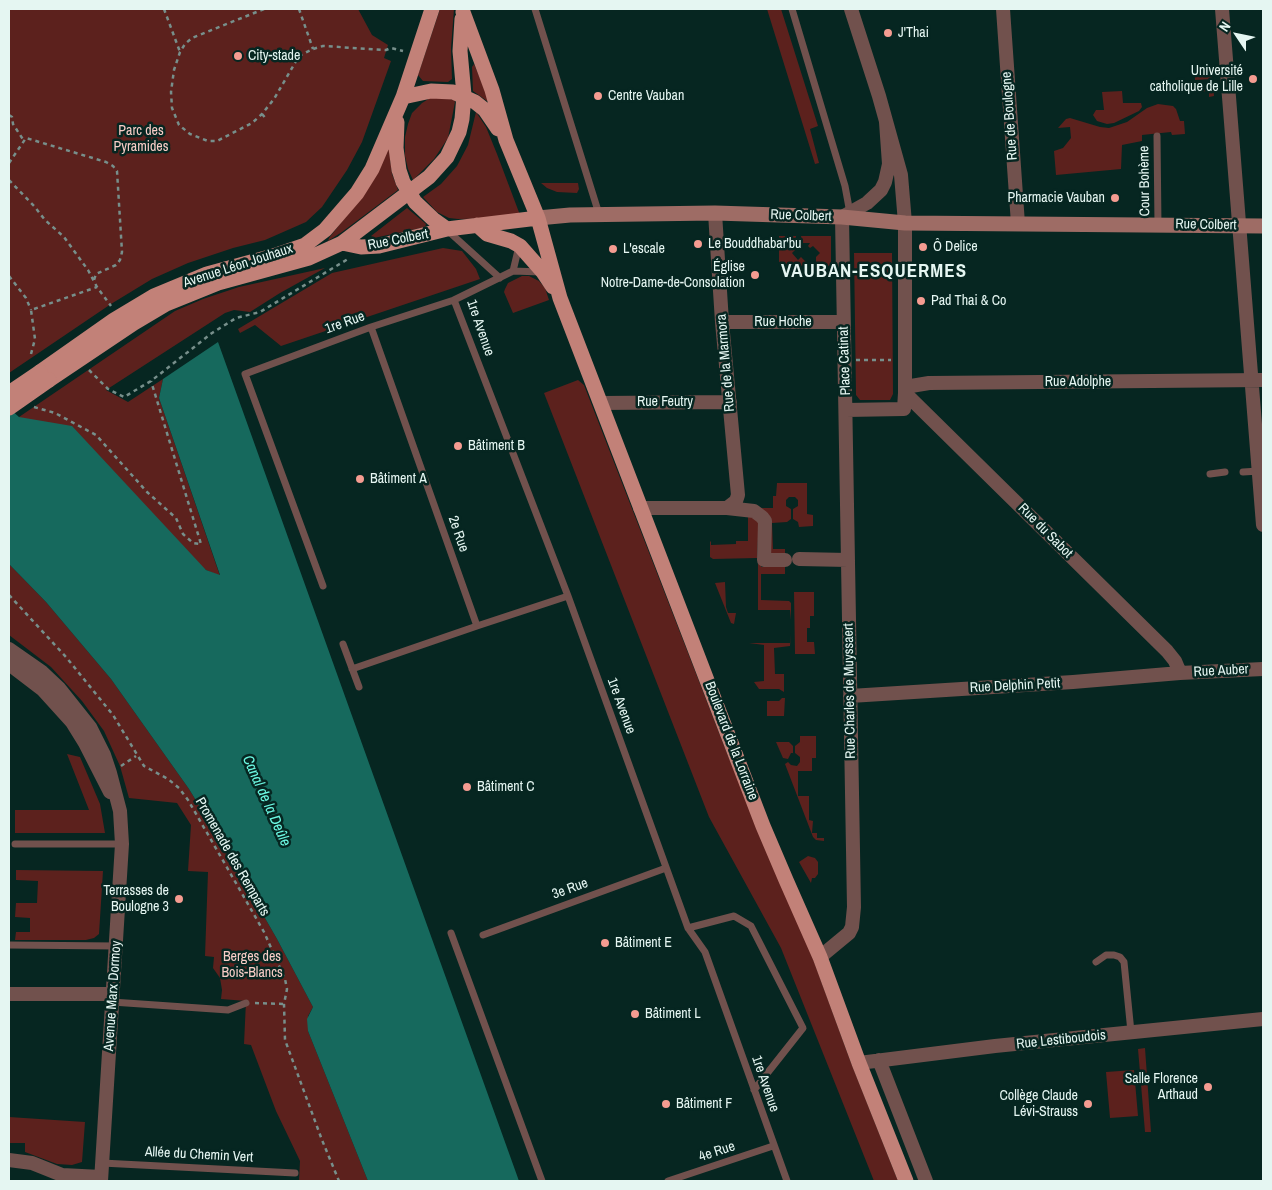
<!DOCTYPE html>
<html>
<head>
<meta charset="utf-8">
<style>
  body { margin:0 }
  #map { position:relative; width:1272px; height:1190px; overflow:hidden; background:#062621; font-family:"Archivo Narrow",sans-serif }
  canvas { display:block }
  .frame { position:absolute; inset:0; border:10px solid #e5f6f2; pointer-events:none }
  .north { position:absolute; left:1212px; top:10px; width:50px; height:50px; -webkit-text-stroke:4px #062621; paint-order:stroke; rotate:304deg; font-size:14px; font-weight:700; line-height:20px; text-align:center; color:#e5f6f2 }
  .north::after { content:''; display:block; margin:auto; width:18px; height:22px; background:#e5f6f2; clip-path:polygon(50% 0,100% 100%,50% 72%,0 100%) }
</style>
</head>
<body>
<div id="map">
<canvas width="1272" height="1190"></canvas>
<div class="frame"></div>
<div class="north">N</div>
</div>
<script>
const ctx = document.querySelector('canvas').getContext('2d');
ctx.lineJoin = 'round';
function fill(path, color) { ctx.fillStyle = color; ctx.fill(path, 'evenodd'); }
const toPath = rows => new Path2D(rows.map(r => 'M' + r).join(''));
function stroke(path, color, width, dash) { ctx.strokeStyle = color; ctx.lineWidth = width; ctx.lineCap = dash ? 'butt' : 'round'; ctx.setLineDash(dash || []); ctx.stroke(path); }
function label(font, color, halo, rows, align = 'center') {
  ctx.font = font + ' "Archivo Narrow",sans-serif'; ctx.lineWidth = 5; ctx.setLineDash([]); ctx.textBaseline = 'middle'; ctx.strokeStyle = halo; ctx.fillStyle = color; for (const [text, x, y, turn = 0] of rows) {
    ctx.save(); ctx.translate(x, y); ctx.rotate((+turn || 0) * Math.PI / 180); ctx.textAlign = isNaN(turn) ? turn : align; if (halo) ctx.strokeText(text, 0, 0); ctx.fillText(text, 0, 0); ctx.restore();
  }
}
const green = toPath([
  [9,9,358,9,372,35,388,45,384,58,391,61,362,142,347,170,322,207,306,222,265,240,233,248,188,263,152,279,111,304,9,373],
  [440,9,454,9,451,48,452,79,448,82,423,81,418,75],
  [767,9,781,9,818,126,810,129,819,163,815,164],
  [474,64,489,100,487,101,473,91,472,67],
  [1211,66,1212,79,1195,80,1194,67],
  [1213,84,1214,96,1209,97,1209,91,1193,92,1192,85],
  [1122,91,1123,103,1141,103,1142,107,1139,111,1114,123,1107,124,1097,121,1093,115,1096,110,1104,110,1102,92],
  [441,97,454,100,455,102,448,138,434,159,413,180,408,169,405,156,405,137,408,124,412,113,422,103,430,98],
  [1158,104,1173,106,1176,109,1180,121,1184,121,1185,134,1172,135,1171,132,1142,135,1142,141,1122,145,1121,169,1056,175,1054,151,1063,148,1071,138,1070,127,1058,128,1066,119,1070,118,1100,127,1109,128,1127,122,1147,108],
  [476,112,486,127,497,154,520,215,517,218,458,219,449,218,437,212,423,197,441,184,457,166,468,145],
  [386,148,389,149,392,174,398,190,342,232,328,241,329,238,354,206],
  [541,183,578,183,579,189,577,193,557,192,547,188],
  [407,208,426,224,425,227,374,238,371,236],
  [779,236,796,236,796,249,792,253,798,260,801,257,810,266,779,265],
  [801,236,831,236,831,266,816,266,816,257,820,253,813,246,810,248,808,246,810,243,802,243],
  [443,248,462,251,476,269,480,279,281,346,255,325,240,333,238,329,332,273],
  [854,253,892,253,893,394,890,400,860,400,856,395],
  [325,268,280,293,250,312,234,310,225,313,106,390,128,402,163,379,159,398,220,576,206,570,19,417,175,311,203,299,239,287],
  [522,276,529,276,539,281,545,288,549,300,513,313,504,292,505,289,508,283],
  [578,380,584,385,728,756,808,945,850,1060,898,1181,874,1181,781,948,709,817,544,393],
  [777,483,807,483,807,514,813,515,813,526,799,527,798,522,793,519,793,509,798,506,798,500,795,497,789,497,786,500,786,506,791,509,791,519,787,522,772,523,773,549,785,549,785,557,776,557,770,553,769,523,746,508,773,508,773,496,776,496],
  [748,515,759,519,757,558,713,559,710,557,710,542,711,541,711,545,736,544,736,541,748,541],
  [758,562,761,564,761,567,769,567,771,565,785,563,785,574,761,574,761,600,789,601,791,603,791,620,790,610,758,610],
  [9,564,46,602,111,679,189,789,222,843,277,939,313,1007,308,1016,308,1031,368,1181,299,1181,300,1161,276,1111,251,1045,244,1044,246,1001,221,999,222,990,220,978,213,968,214,957,205,956,208,872,188,871,191,825,177,803,129,798,120,766,104,731,82,701,51,667,9,635],
  [725,582,726,607,728,613,736,613,734,624,731,623,715,583],
  [794,592,814,592,814,616,810,616,810,628,807,628,807,642,814,642,815,654,795,654],
  [791,633,790,646,774,648,775,674,784,674,784,692,779,689,759,689,754,682,764,681,764,645,749,643,790,643],
  [782,698,785,698,784,716,767,716,767,701,779,701],
  [800,736,816,736,816,758,812,758,812,771,798,771,798,796,809,796,809,820,813,821,812,833,817,833,817,838,824,838,824,841,816,840,813,837,785,764,788,762,791,765,797,766,800,762,800,757,795,753,795,746,800,742],
  [776,742,789,742,793,746,793,753,791,753,788,759,783,758],
  [67,754,80,757,100,804,105,833,15,833,15,810,89,810],
  [808,856,815,858,818,862,818,874,815,878,812,878,811,883,799,862],
  [16,870,103,871,99,934,94,938,86,940,15,940,16,932,30,932,30,918,15,917,16,903,37,903,38,881,16,880],
  [1145,1048,1151,1132,1145,1132,1138,1049],
  [1134,1070,1138,1116,1110,1118,1106,1072],
  [9,1117,85,1122,82,1162,72,1165,57,1164,25,1152,25,1143,9,1143]
]);
const water = toPath([
  [218,342,432,939,519,1181,368,1181,308,1031,307,1019,313,1007,277,939,222,843,189,789,111,679,46,602,9,564,9,408,19,417,72,426,206,570,220,575,159,398,163,379]
]);
const path = toPath([
  [164,9,180,52],
  [264,9,192,38,185,44,180,52,174,70,171,92,172,108,179,125,190,134,208,141,217,141,252,123,262,114,274,99,299,56,313,49,323,46,386,50,391,48,403,51],
  [299,9,313,49],
  [262,114,267,120],
  [9,115,12,117,13,124,24,141],
  [9,163,26,138,106,162,113,166,117,171,122,252,120,260,116,265,96,274,94,280],
  [9,180,34,206,45,220,64,237,88,270,97,287,111,306],
  [9,276,26,298,31,310],
  [31,354,35,339,31,310,97,287],
  [856,360,891,360],
  [89,370,108,389,124,397,151,381,212,333,236,318,260,312,348,259],
  [34,407,55,413,96,435,147,492,176,518,183,534,193,543,201,544,151,381],
  [9,595,66,657,113,715,144,766,168,779,179,788,188,800,229,871,264,932,285,979,287,989,284,1004,285,1040,322,1140,339,1181],
  [121,766,136,756],
  [255,1003,284,1004]
]);
const lane = toPath([
  [535,9,599,214],
  [792,9,845,186,850,213],
  [1157,136,1158,225],
  [447,230,500,278],
  [519,246,513,271,541,272],
  [513,271,454,300,568,596,688,928,705,952,787,1181],
  [1243,472,1259,471],
  [1210,474,1225,472],
  [323,586,245,374,371,327,454,300],
  [477,626,568,596],
  [343,644,359,687],
  [352,669,477,626,371,327],
  [15,844,122,844],
  [688,928,734,916,751,926,803,1028,754,1090],
  [451,933,542,1181],
  [483,935,666,868],
  [9,945,116,946],
  [1096,962,1106,955,1114,955,1120,957,1124,962,1131,1032],
  [112,1002,228,1010,246,1003],
  [102,1163,295,1173],
  [668,1181,773,1146]
]);
const street = toPath([
  [1003,9,1018,224],
  [1222,9,1263,525],
  [715,213,722,322,738,495,736,501,727,508],
  [722,322,843,322],
  [905,387,929,383,1263,380],
  [905,393,1167,651,1175,661,1180,673],
  [601,403,730,402],
  [846,410,904,409,905,393,905,223,901,175,879,96,851,9],
  [640,508,727,508,754,511,762,517,765,521,764,560,785,560],
  [799,559,848,560],
  [9,649,42,672,59,688,90,727,104,755,110,773,120,811,122,844,101,1181],
  [9,664,43,690,72,722,85,743,110,792],
  [850,696,1073,682,1180,673,1263,669],
  [820,957,849,933,852,927,854,907,842,217,867,203,881,190,885,182,889,164,886,122],
  [9,994,113,994],
  [879,1060,926,1181],
  [859,1063,995,1046,1263,1019],
  [9,1160,32,1163,62,1175,101,1177]
]);
const secondary = toPath([
  [538,218,570,215,715,213,842,217,905,223,1263,226]
]);
const primary = toPath([
  [463,12,492,90,506,140,538,218,560,298,763,826,786,880,820,957,859,1063,906,1181],
  [403,97,431,91,453,92,475,102,485,110,498,129],
  [397,122,396,148,399,170,403,182,415,202,433,219,447,229],
  [477,225,487,234,511,241,520,246,543,272,553,287],
  [342,243,361,247,379,246,447,229,538,218],
  [40,372,114,320,154,296,207,274,273,256,305,245,325,230,357,193,372,169,403,97,432,9],
  [49,380,134,323,166,304,218,283,309,258,342,243,429,177,447,157,459,132,462,119,464,95,460,51,462,19]
]);
const primaryBridge = toPath([
  [9,393,40,372],
  [9,408,49,380]
]);
const markers = [
  [888,33,5,"#f59c91"],
  [238,56,5,"#f59c91"],
  [1253,79,5,"#f59c91"],
  [598,96,5,"#f59c91"],
  [1115,198,5,"#f59c91"],
  [698,244,5,"#f59c91"],
  [923,247,5,"#f59c91"],
  [613,249,5,"#f59c91"],
  [755,275,5,"#f59c91"],
  [921,301,5,"#f59c91"],
  [458,446,5,"#f59c91"],
  [360,479,5,"#f59c91"],
  [467,787,5,"#f59c91"],
  [179,899,5,"#f59c91"],
  [605,943,5,"#f59c91"],
  [635,1014,5,"#f59c91"],
  [1208,1087,5,"#f59c91"],
  [666,1104,5,"#f59c91"],
  [1088,1104,5,"#f59c91"]
];
const poiNames = [
  ["J'Thai",898,33],
  ["City-stade",248,56],
  ["Université",1243,71,"right"],
  ["catholique de Lille",1243,87,"right"],
  ["Centre Vauban",608,96],
  ["Pharmacie Vauban",1105,198,"right"],
  ["Le Bouddhabar'bu",708,244],
  ["Ô Delice",933,247],
  ["L'escale",623,249],
  ["Église",745,267,"right"],
  ["Notre-Dame-de-Consolation",745,283,"right"],
  ["Pad Thai & Co",931,301],
  ["Bâtiment B",468,446],
  ["Bâtiment A",370,479],
  ["Bâtiment C",477,787],
  ["Terrasses de",169,891,"right"],
  ["Boulogne 3",169,907,"right"],
  ["Bâtiment E",615,943],
  ["Bâtiment L",645,1014],
  ["Salle Florence",1198,1079,"right"],
  ["Arthaud",1198,1095,"right"],
  ["Collège Claude",1078,1096,"right"],
  ["Lévi-Strauss",1078,1112,"right"],
  ["Bâtiment F",676,1104]
];
const streetNames = [
  ["Rue de Boulogne",1010,116,-94],
  ["Cour Bohème",1145,181,-91],
  ["Rue Colbert",801,216,2],
  ["Rue Colbert",1206,225,1],
  ["Rue Colbert",398,240,-11],
  ["Avenue Léon Jouhaux",238,266,-18],
  ["Rue Hoche",783,322],
  ["1re Rue",345,323,-20],
  ["1re Avenue",480,328,71],
  ["Place Catinat",845,361,-92],
  ["Rue de la Marmora",726,363,-95],
  ["Rue Adolphe",1078,382],
  ["Rue Feutry",665,402],
  ["Rue du Sabot",1045,531,45],
  ["2e Rue",458,534,71],
  ["Rue Auber",1221,671,-3],
  ["Rue Delphin Petit",1015,686,-3],
  ["Rue Charles de Muyssaert",850,691,-91],
  ["1re Avenue",621,706,70],
  ["Boulevard de la Lorraine",731,741,69],
  ["Promenade des Remparts",232,857,60],
  ["3e Rue",570,889,-20],
  ["Avenue Marx Dormoy",113,996,-86],
  ["Rue Lestiboudois",1061,1040,-6],
  ["1re Avenue",765,1084,71],
  ["4e Rue",717,1152,-18],
  ["Allée du Chemin Vert",199,1155,3]
];
const parkNames = [
  ["Parc des",141,131],
  ["Pyramides",141,147],
  ["Berges des",252,957],
  ["Bois-Blancs",252,973]
];
const waterNames = [
  ["Canal de la Deûle",266,801,66]
];
const districtNames = [
  ["VAUBAN-ESQUERMES",874,272]
];
fill(green, '#5c211d');
fill(water, '#16695d');
stroke(path, '#778f8b', 2.5, [4, 4]);
stroke(lane, '#71514d', 7);
stroke(street, '#71514d', 14);
stroke(secondary, '#9e6c65', 15);
stroke(primary, '#c28178', 15);
stroke(primaryBridge, '#c28178', 15);
for (const [x, y, r, color] of markers) { const dot = new Path2D(); dot.arc(x, y, r, 0, 2 * Math.PI); ctx.fillStyle = color; ctx.fill(dot); stroke(dot, '#062621', 2); }
label('14px', '#e5f6f2', '#062621', poiNames, 'left');
label('14px', '#e5f6f2', '#062621', streetNames);
label('14px', '#f9cdc7', '#062621', parkNames);
label('italic 15px', '#6cf9e3', '#062621', waterNames);
ctx.letterSpacing = '1px';
label('bold 19px', '#e5f6f2', '#062621', districtNames);
ctx.letterSpacing = '0px';
</script>
</body>
</html>
